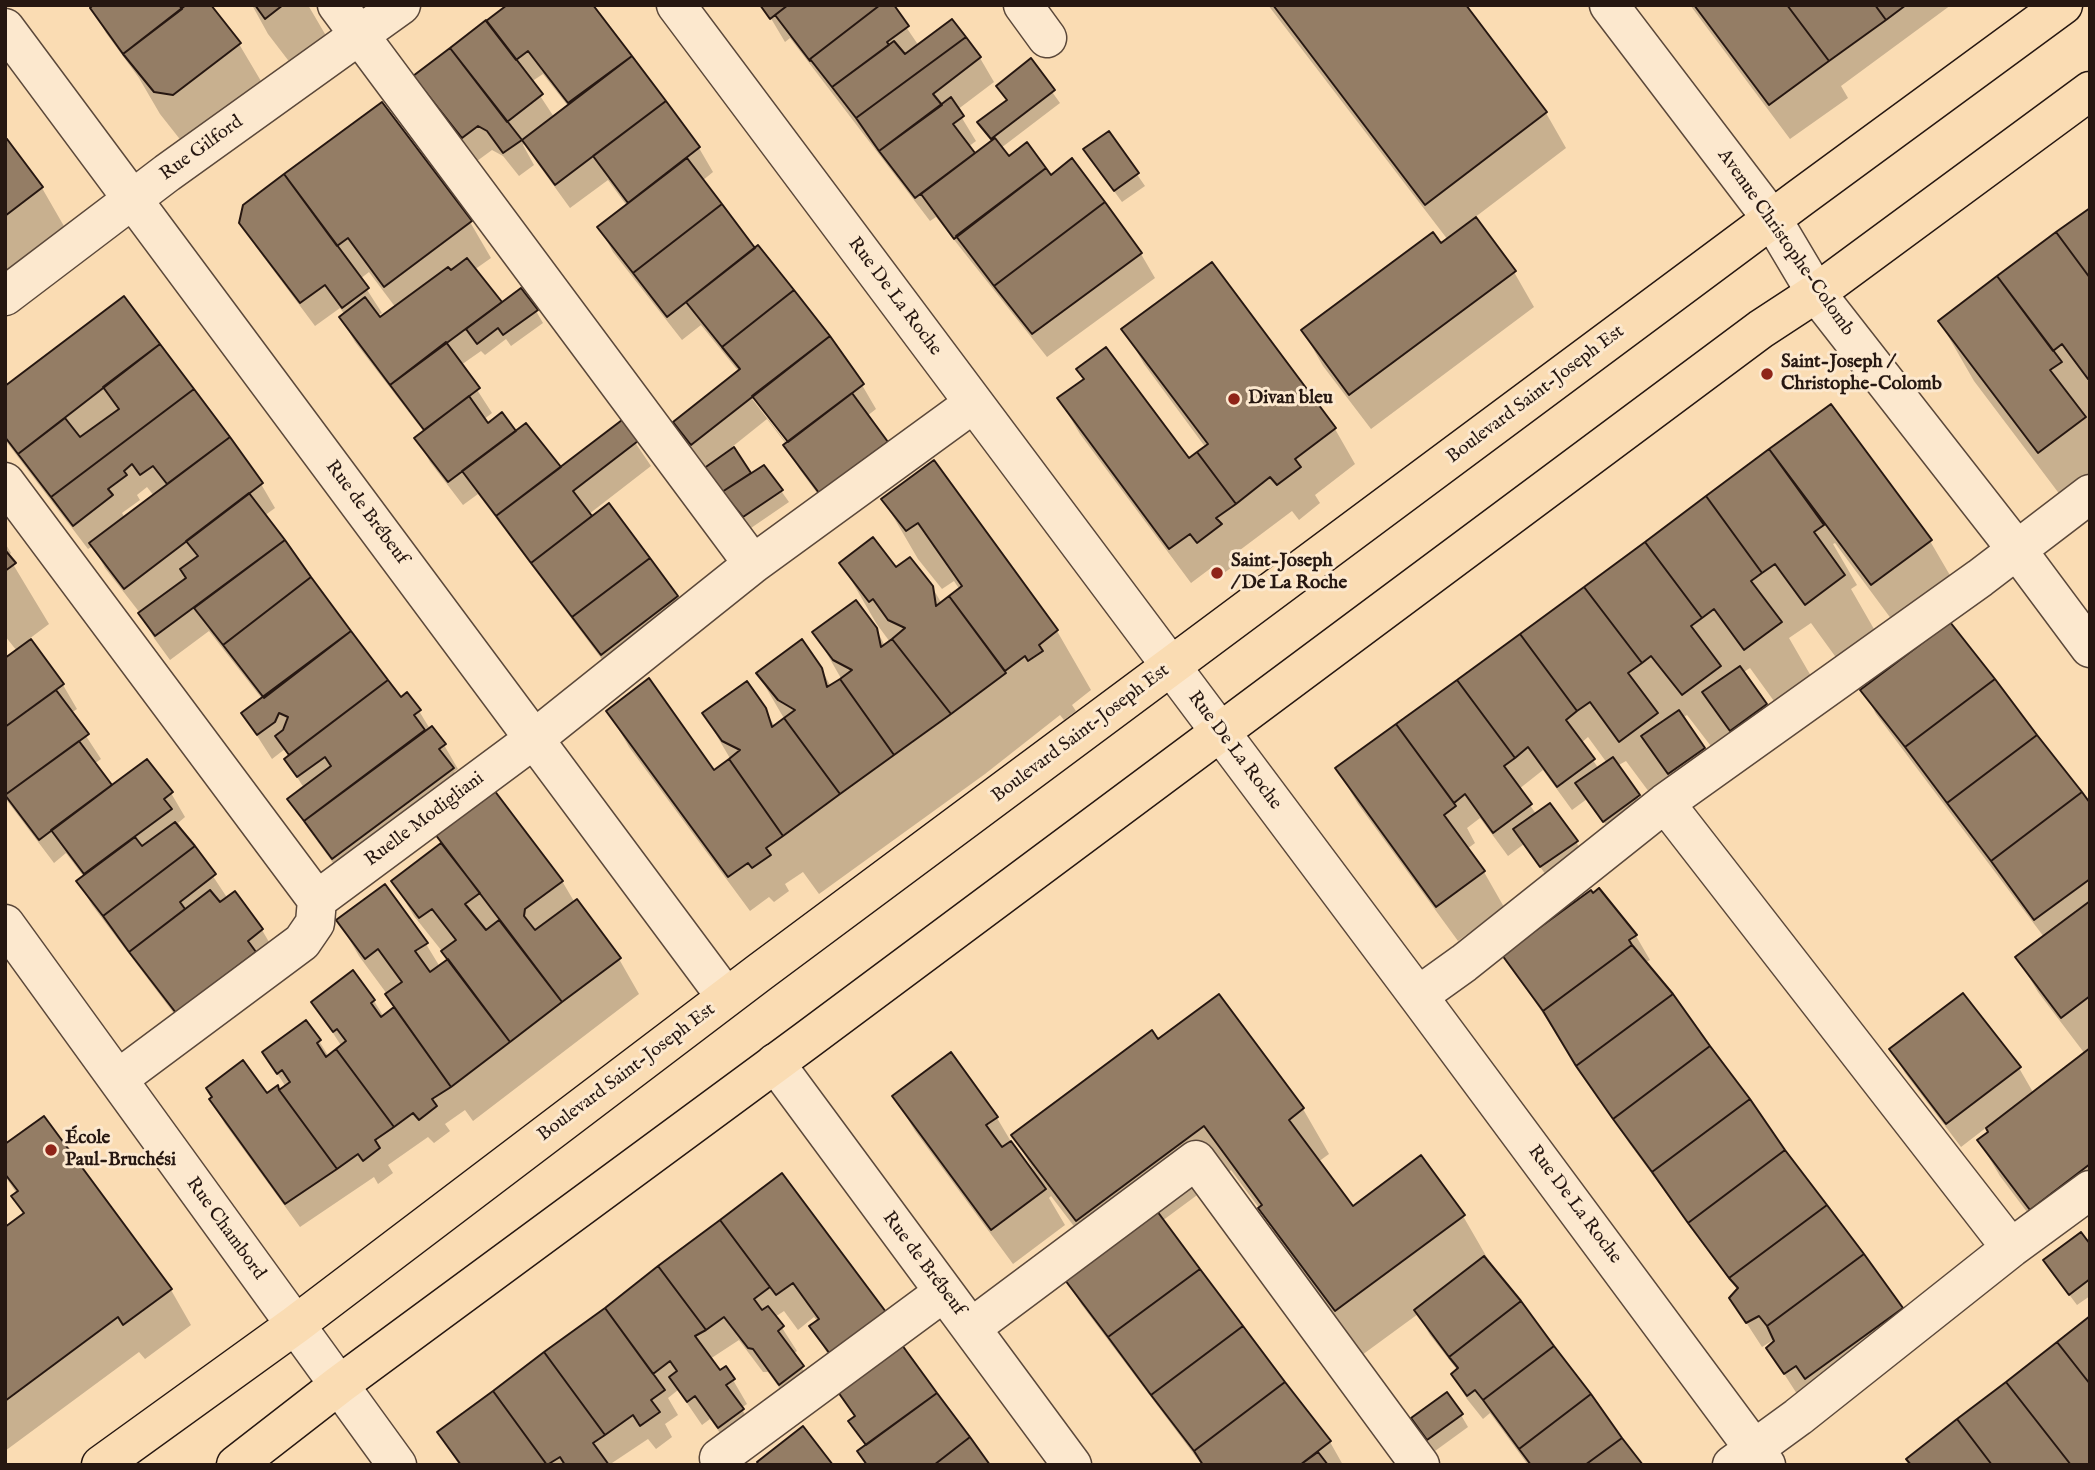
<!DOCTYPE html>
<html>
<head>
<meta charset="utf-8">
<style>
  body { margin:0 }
  #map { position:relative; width:2095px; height:1470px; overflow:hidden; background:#fadcb3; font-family:"IM FELL English",serif }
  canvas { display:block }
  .frame { position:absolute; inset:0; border:7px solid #261711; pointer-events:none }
</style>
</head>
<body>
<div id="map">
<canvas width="2095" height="1470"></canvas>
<div class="frame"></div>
</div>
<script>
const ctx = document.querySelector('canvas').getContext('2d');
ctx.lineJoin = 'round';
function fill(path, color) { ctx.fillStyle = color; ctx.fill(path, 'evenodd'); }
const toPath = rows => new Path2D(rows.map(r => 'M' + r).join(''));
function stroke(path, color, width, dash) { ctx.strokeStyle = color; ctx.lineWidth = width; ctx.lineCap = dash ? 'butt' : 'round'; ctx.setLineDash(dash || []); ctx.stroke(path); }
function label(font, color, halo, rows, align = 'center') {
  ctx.font = font + ' "IM FELL English",serif'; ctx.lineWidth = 6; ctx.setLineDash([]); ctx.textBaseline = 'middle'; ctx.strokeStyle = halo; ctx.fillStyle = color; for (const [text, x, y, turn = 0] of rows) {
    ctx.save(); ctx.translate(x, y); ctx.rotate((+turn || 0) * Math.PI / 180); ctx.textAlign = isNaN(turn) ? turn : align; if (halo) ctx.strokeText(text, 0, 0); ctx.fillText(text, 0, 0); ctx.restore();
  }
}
const shadow = toPath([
  [96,5,209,5,239,44,274,103,190,152,160,114,139,78,106,33,92,8],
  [252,5,308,5,335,51,301,77,268,34],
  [591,5,699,148,713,172,702,181,862,385,876,409,867,416,834,516,800,470,786,446,787,445,767,419,732,447,751,476,764,467,789,502,751,528,712,481,707,469,689,446,675,422,739,372,701,325,682,340,613,252,600,228,627,206,608,180,570,208,538,164,525,143,523,145,534,165,519,176,503,156,492,150,477,161,430,101,416,77],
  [543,74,568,106,554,117,531,82],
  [749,395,753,395,795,448,792,450],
  [763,5,891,5,919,46,952,22,980,58,994,82,957,110,976,141,968,147,975,156,993,143,979,123,1008,102,998,86,1030,61,1060,103,1001,148,1009,158,1050,177,1141,254,1155,278,1047,357,936,217,930,221,790,38,785,42],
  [1268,5,1464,5,1546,113,1566,148,1474,218,1514,272,1534,307,1371,429,1323,366,1303,331,1448,240],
  [1690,5,1951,5,1841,86,1848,98,1790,139],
  [381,104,470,222,491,258,474,270,501,305,536,311,543,323,511,346,506,339,485,355,481,351,461,365,492,413,483,420,488,425,515,434,561,470,622,423,651,466,589,514,677,597,691,621,616,678,478,494,463,505,430,462,417,438,424,432,355,342,341,318,345,315,340,308,315,326,256,247,241,222],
  [369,272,396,308,380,320,377,316,382,313,360,279],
  [1109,134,1145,186,1122,202,1092,161],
  [5,139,42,188,76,247,5,301],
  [2090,210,2090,409,2088,410,2090,414,2090,499,2073,512,1974,381,1940,322],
  [1211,264,1335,429,1355,464,1315,495,1320,503,1299,520,1292,511,1236,553,1241,561,1218,577,1211,568,1191,583,1080,434,1059,399,1189,460,1206,448,1144,364,1124,329],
  [123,299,261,484,275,508,264,516,401,699,419,711,430,729,444,745,458,769,454,772,467,793,347,882,304,823,290,799,304,788,286,760,289,757,285,749,272,759,243,714,263,700,209,631,170,660,154,638,140,613,105,568,93,546,88,549,5,440,5,388],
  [147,487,154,496,125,518,122,513,140,500,137,495],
  [1830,406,1930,541,1951,577,1892,620,1835,543,1833,544,1857,585,1851,589,1878,636,1840,663,1811,623,1789,638,1815,683,1779,708,1750,668,1742,673,1772,717,1717,754,1687,715,1682,718,1710,761,1655,800,1626,761,1617,766,1645,808,1611,832,1587,799,1572,810,1543,770,1519,789,1536,814,1576,842,1583,853,1548,878,1524,844,1508,856,1480,818,1467,828,1475,843,1467,849,1484,872,1504,907,1458,941,1358,804,1337,769],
  [1588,737,1607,763,1599,769,1581,743],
  [933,463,1057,631,1091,690,1072,705,1076,711,1064,720,1060,715,985,774,819,894,803,872,785,884,789,891,774,902,769,897,750,911,629,747,609,712,714,772,731,760,704,714,765,709,775,727,785,720,758,674,821,668,831,687,842,680,815,633,876,629,885,646,890,642,876,623,842,564,896,570,932,587,942,604,960,590,954,581,942,589,918,559,883,499],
  [5,543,11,553,8,556,49,624,29,639,63,685,77,709,71,713,101,759,94,764,111,788,171,793,185,817,178,823,185,834,228,899,235,893,262,930,276,954,191,1036,92,905,78,881,84,877,66,853,54,863,5,798,5,660,17,651,5,636],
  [1863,690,2090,806,2090,1215,2051,1244,2000,1176,1979,1141,1990,1132,1987,1127,1961,1147,1905,1073,1891,1049,1963,995,2019,1068,2034,1094,2085,1054,2038,992,2017,957,2044,937,1876,714],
  [443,844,562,881,575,903,619,959,639,994,473,1121,465,1110,445,1124,450,1131,434,1143,428,1137,388,1165,393,1173,378,1184,374,1177,300,1227,225,1124,211,1100,267,1095,286,1087,264,1053,319,1041,329,1057,342,1047,313,1002,374,1001,384,1017,395,1009,387,994,359,956,338,920,426,944,440,967,449,960,414,916,393,881],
  [1599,890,1636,936,1650,960,1644,963,1672,995,1902,1309,1916,1333,1799,1397,1768,1349,1780,1336,1762,1347,1731,1299,1738,1291,1629,1143,1504,955],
  [1219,997,1303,1109,1329,1154,1318,1162,1353,1208,1463,1216,1489,1261,1487,1262,1640,1465,1528,1465,1490,1413,1483,1419,1467,1399,1453,1375,1458,1371,1430,1335,1418,1314,1362,1355,1286,1253,1265,1216,1231,1170,1162,1221,1330,1442,1343,1465,1202,1465,1081,1304,1067,1280,1098,1258,1051,1196,1049,1198,1065,1225,1013,1264,915,1131,894,1096,997,1118,1016,1150,1032,1172,1034,1171,1013,1135,1158,1042],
  [5,1146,171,1290,191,1325,145,1359,139,1352,5,1451,5,1229,24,1215,13,1197,17,1194,5,1176],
  [782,1176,885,1313,905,1348,866,1447,851,1421,855,1418,840,1392,832,1362,812,1326,818,1322,814,1317,798,1330,784,1311,775,1317,797,1351,793,1354,816,1391,794,1408,768,1372,763,1372,739,1340,710,1359,720,1373,733,1380,747,1404,741,1408,757,1434,733,1451,710,1419,702,1425,678,1390,668,1398,678,1415,665,1424,672,1437,656,1449,648,1439,609,1465,459,1465,439,1432],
  [2090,1247,2090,1296,2077,1305,2052,1272],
  [1461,1415,1468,1427,1435,1451,1420,1430]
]);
const building = toPath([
  [93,5,179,5,182,9,123,54,90,8,93,5],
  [186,5,211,5,241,43,173,95,154,92,123,54,186,5],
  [255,5,283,5,265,19,255,5],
  [507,5,593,5,632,56,568,103,528,51,516,60,486,21,507,5],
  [760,5,788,5,770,19,760,5],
  [788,5,880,5,810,59,810,61,775,15,788,5],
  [880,5,894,5,909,26,887,42,889,45,832,87,810,59,880,5],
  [1273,5,1466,5,1547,112,1425,205,1273,5],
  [1694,5,1787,5,1829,61,1769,105,1694,5],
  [1787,5,1875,5,1886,20,1829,61,1787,5],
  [1875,5,1906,5,1886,20,1875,5],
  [952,19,966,37,856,118,832,87,894,41,905,54,952,19],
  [486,20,543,94,507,122,450,48,486,20],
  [966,37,981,57,933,94,942,105,879,151,856,118,966,37],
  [450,48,522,140,503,153,487,131,478,126,462,138,413,76,450,48],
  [632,56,666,101,555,185,522,140,632,56],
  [1031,58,1055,90,991,139,977,122,1007,100,996,86,1031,58],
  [951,97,964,116,953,124,975,153,915,198,879,151,951,97],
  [666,101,700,147,628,203,593,156,666,101],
  [382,102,472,221,384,287,348,238,337,246,284,174,382,102],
  [1109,131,1139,173,1114,191,1083,149,1109,131],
  [995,138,1009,156,1027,142,1046,168,954,239,921,194,995,138],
  [7,139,43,187,5,216,5,141,7,139],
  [687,158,722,204,633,273,597,227,687,158],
  [1072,158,1105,202,994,286,956,236,1046,168,1051,175,1072,158],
  [284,174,369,288,342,308,325,285,300,303,239,223,243,205,284,174],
  [1105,202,1142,253,1032,334,994,286,1105,202],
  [722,204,755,248,667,317,633,273,722,204],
  [2090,208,2090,278,2056,232,2090,208],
  [1476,217,1516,271,1349,395,1301,330,1433,232,1441,243,1476,217],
  [2056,232,2090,278,2090,377,2088,379,2062,344,2053,351,1997,276,2056,232],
  [758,245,794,290,722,347,686,302,758,245],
  [467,258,502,302,390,385,339,317,365,297,380,317,448,267,451,270,467,258],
  [1212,262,1336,428,1295,459,1301,467,1277,485,1270,477,1236,504,1197,452,1208,444,1121,329,1212,262],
  [1997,276,2062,362,2050,370,2086,417,2038,453,1938,321,1997,276],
  [521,288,538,310,503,335,498,328,477,344,466,329,521,288],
  [794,290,830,336,691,445,673,422,740,369,722,347,794,290],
  [124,296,160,344,18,454,5,437,5,386,124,296],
  [830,336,864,384,788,442,752,396,830,336],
  [446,342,480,388,424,430,390,385,446,342],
  [160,344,194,389,51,497,18,454,65,418,80,437,119,409,103,387,160,344],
  [1106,347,1189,458,1197,452,1236,504,1216,518,1222,524,1197,543,1190,534,1169,549,1057,398,1084,379,1076,369,1106,347],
  [194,389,230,437,167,484,153,466,140,475,132,464,124,471,127,475,108,489,113,495,73,526,51,497,194,389],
  [852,393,888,442,819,493,783,445,852,393],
  [469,396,488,423,502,412,516,431,448,482,414,438,469,396],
  [1831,404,1932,540,1871,585,1769,449,1831,404],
  [622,420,638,441,573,491,592,516,531,563,496,516,622,420],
  [526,423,561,467,496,516,462,471,526,423],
  [230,437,263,483,124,589,89,543,230,437],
  [734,447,751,473,722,492,703,469,734,447],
  [1769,449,1824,525,1814,532,1845,575,1805,605,1775,564,1762,573,1706,496,1769,449],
  [934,460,1058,630,1039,645,1043,651,1028,661,1025,656,1005,671,949,596,962,586,918,523,906,531,881,499,934,460],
  [764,465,783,490,743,517,722,492,764,465],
  [249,493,285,540,155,636,138,613,186,578,180,569,198,556,186,541,249,493],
  [1706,496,1762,573,1751,581,1782,622,1744,650,1714,609,1702,618,1645,542,1706,496],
  [609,503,650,558,572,617,531,563,609,503],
  [873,537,896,567,910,557,933,586,936,606,949,596,1006,673,951,714,892,639,905,628,888,620,873,599,869,602,839,563,873,537],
  [285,540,311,577,223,645,194,608,285,540],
  [1645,542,1702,618,1691,626,1721,666,1682,695,1651,656,1642,663,1584,587,1645,542],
  [5,550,16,563,5,571,5,550],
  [650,558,678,596,601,655,572,617,650,558],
  [311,577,351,631,264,698,223,645,311,577],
  [1584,587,1642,663,1628,673,1658,713,1619,742,1590,702,1577,711,1520,634,1584,587],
  [856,600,877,628,881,647,892,639,951,714,894,755,840,679,852,670,833,660,812,632,856,600],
  [1950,622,1995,679,1905,747,1860,690,1950,622],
  [351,631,388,680,289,755,275,736,283,730,288,717,279,713,275,722,257,735,241,713,351,631],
  [1520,634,1577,711,1566,720,1595,759,1557,787,1528,747,1515,758,1457,680,1520,634],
  [31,639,64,684,5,727,5,658,31,639],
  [802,639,822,668,827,687,840,679,894,755,840,794,784,718,795,710,778,700,756,673,802,639],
  [1740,666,1767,704,1730,731,1702,692,1740,666],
  [649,678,714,770,729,759,783,836,766,848,771,855,752,868,748,863,728,877,606,711,649,678],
  [1995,679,2037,735,1947,803,1905,747,1995,679],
  [388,680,401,697,407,692,421,710,414,715,425,730,304,821,287,799,331,766,325,757,297,777,284,759,388,680],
  [1457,680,1515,758,1504,766,1532,804,1493,833,1465,794,1454,803,1396,724,1457,680],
  [747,681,766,708,772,727,784,718,840,794,783,836,729,759,740,750,722,741,702,713,747,681],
  [56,690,89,734,5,795,5,727,56,690],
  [1679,710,1705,748,1668,774,1641,736,1679,710],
  [1396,724,1456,806,1444,815,1485,871,1436,907,1335,768,1396,724],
  [432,726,446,744,439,749,454,768,332,859,304,821,432,726],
  [2037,735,2082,792,1991,861,1947,803,2037,735],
  [79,741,112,785,39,840,5,795,79,741],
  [1613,757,1640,795,1603,822,1575,783,1613,757],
  [147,759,173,792,164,799,172,809,84,874,51,830,147,759],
  [494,790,563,881,525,909,524,916,535,930,577,899,621,958,562,1002,435,834,494,790],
  [2082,792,2090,803,2090,879,2034,920,1991,861,2082,792],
  [1550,803,1578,841,1540,867,1513,829,1550,803],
  [175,822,195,846,103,916,76,881,135,837,142,846,175,822],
  [441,843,480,893,465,904,486,930,499,920,562,1002,510,1042,441,951,456,940,432,909,419,918,391,881,441,843],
  [195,846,216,874,180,902,185,909,129,952,103,916,195,846],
  [385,884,428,943,415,951,430,972,448,959,510,1042,451,1087,385,994,402,982,378,949,365,959,336,920,385,884],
  [1599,888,1637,935,1629,940,1632,945,1543,1011,1502,955,1591,890,1593,893,1599,888],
  [210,890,220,902,235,891,263,929,248,941,256,952,176,1013,129,952,210,890],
  [2090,901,2090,996,2061,1018,2015,957,2090,901],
  [1632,945,1673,994,1576,1066,1543,1011,1632,945],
  [353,970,375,1000,371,1003,381,1017,394,1007,451,1087,432,1099,437,1106,419,1120,413,1113,394,1127,336,1049,346,1041,337,1029,333,1032,311,1002,353,970],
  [1963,993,2021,1067,1946,1124,1889,1049,1963,993],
  [1219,994,1304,1108,1289,1120,1353,1206,1421,1155,1465,1215,1335,1311,1258,1208,1262,1205,1204,1126,1076,1221,1011,1135,1152,1030,1158,1039,1219,994],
  [1673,994,1710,1046,1613,1119,1576,1066,1673,994],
  [306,1020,321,1040,317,1043,326,1057,336,1049,394,1127,375,1140,380,1148,363,1161,358,1154,337,1169,279,1090,290,1082,282,1070,277,1074,262,1052,306,1020],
  [1710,1046,1750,1099,1652,1172,1613,1119,1710,1046],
  [2090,1048,2090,1164,2030,1210,1977,1140,1988,1132,1986,1128,2090,1048],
  [951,1052,998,1117,986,1125,1002,1147,1011,1141,1046,1189,991,1230,892,1096,951,1052],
  [243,1060,267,1093,278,1085,279,1090,337,1169,285,1204,209,1099,212,1097,206,1088,243,1060],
  [1750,1099,1785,1150,1688,1223,1652,1172,1750,1099],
  [44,1116,172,1289,123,1325,118,1317,5,1401,5,1227,24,1213,11,1196,18,1191,5,1174,5,1144,44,1116],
  [1785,1150,1827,1205,1729,1278,1688,1223,1785,1150],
  [782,1173,886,1312,830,1354,809,1326,819,1319,793,1283,776,1295,720,1220,782,1173],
  [1827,1205,1864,1254,1767,1326,1759,1316,1746,1323,1729,1298,1738,1288,1729,1278,1827,1205],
  [1157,1211,1200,1269,1108,1337,1065,1280,1157,1211],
  [720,1220,770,1287,754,1299,762,1310,768,1306,784,1326,778,1331,804,1366,779,1385,753,1349,748,1348,724,1317,706,1330,658,1266,720,1220],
  [2081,1232,2090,1244,2090,1279,2069,1295,2043,1260,2081,1232],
  [1864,1254,1903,1308,1805,1379,1796,1366,1784,1374,1766,1348,1774,1341,1767,1326,1864,1254],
  [1484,1256,1521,1301,1449,1357,1414,1310,1484,1256],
  [658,1266,706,1330,695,1336,720,1370,726,1366,735,1379,726,1385,744,1409,718,1428,695,1396,687,1402,669,1377,677,1371,670,1361,653,1374,605,1308,658,1266],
  [1200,1269,1243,1326,1151,1395,1108,1337,1200,1269],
  [1521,1301,1554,1346,1483,1400,1475,1390,1467,1396,1451,1374,1458,1368,1449,1357,1521,1301],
  [605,1308,665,1390,651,1400,660,1412,640,1426,633,1415,605,1435,544,1352,605,1308],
  [2090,1316,2090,1384,2057,1342,2090,1316],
  [1243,1326,1285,1382,1194,1451,1151,1395,1243,1326],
  [2057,1342,2090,1384,2090,1465,2071,1465,2006,1382,2057,1342],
  [902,1345,937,1393,866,1445,848,1421,855,1416,838,1392,902,1345],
  [1554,1346,1591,1394,1519,1449,1483,1400,1554,1346],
  [544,1352,605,1435,593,1443,609,1465,565,1465,560,1457,547,1465,493,1391,544,1352],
  [1285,1382,1331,1441,1300,1465,1203,1465,1194,1451,1285,1382],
  [2006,1382,2071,1465,1992,1465,1957,1419,2006,1382],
  [493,1391,547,1465,461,1465,437,1432,493,1391],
  [1447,1392,1463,1414,1427,1440,1411,1418,1447,1392],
  [937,1393,970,1437,934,1465,867,1465,857,1451,937,1393],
  [1591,1394,1622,1438,1585,1465,1531,1465,1519,1449,1591,1394],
  [1957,1419,1992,1465,1911,1465,1906,1459,1957,1419],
  [803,1426,833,1465,759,1465,757,1462,803,1426],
  [970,1437,990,1465,934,1465,970,1437],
  [1622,1438,1643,1465,1585,1465,1622,1438],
  [1318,1452,1328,1465,1300,1465,1318,1452]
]);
const minor = toPath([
  [337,5,753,564],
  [676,5,1418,996,1766,1465],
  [1023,5,1047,38],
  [1609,5,1772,219,1816,293,2017,550,2090,648],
  [5,28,726,997],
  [5,296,167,173,401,5],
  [5,482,317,900,315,923,302,942,118,1079],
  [1665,803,1980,578,2090,494],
  [317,900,534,739,753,564,974,403],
  [5,924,397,1465],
  [1418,996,1464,963,1665,803,2011,1248,1798,1417,1732,1465],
  [775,1063,1072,1465],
  [2011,1248,2090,1190],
  [971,1328,1196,1160,1420,1465],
  [725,1465,719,1458,944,1292]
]);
const major = toPath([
  [101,1465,295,1325,760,972,1800,198,2063,5],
  [236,1465,339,1385,807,1040,1761,329,1816,293,2090,91]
]);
const markers = [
  [1767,374,7,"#8f2418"],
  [1234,399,7,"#8f2418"],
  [1217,573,7,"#8f2418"],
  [51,1150,7,"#8f2418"]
];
const streetNames = [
  ["Rue Gilford",202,149,-36],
  ["Avenue Christophe-Colomb",1785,243,55],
  ["Rue De La Roche",894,297,53],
  ["Boulevard Saint-Joseph Est",1536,395,-37],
  ["Rue de Brébeuf",366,513,53],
  ["Boulevard Saint-Joseph Est",1081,734,-37],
  ["Rue De La Roche",1234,751,53],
  ["Ruelle Modigliani",425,820,-37],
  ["Boulevard Saint-Joseph Est",627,1073,-37],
  ["Rue De La Roche",1574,1205,53],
  ["Rue Chambord",225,1229,54],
  ["Rue de Brébeuf",923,1264,53]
];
const poiNames = [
  ["Saint-Joseph /",1781,363],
  ["Christophe-Colomb",1781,385],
  ["Divan bleu",1248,399],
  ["Saint-Joseph",1231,562],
  ["/ De La Roche",1231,584],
  ["École",65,1139],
  ["Paul-Bruchési",65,1161]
];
fill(shadow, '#0003');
fill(building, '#947d65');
stroke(building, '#261711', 2);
stroke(minor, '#5b483a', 41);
stroke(major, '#261711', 41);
stroke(minor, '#fce8ce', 38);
stroke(major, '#fadcb3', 38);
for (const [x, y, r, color] of markers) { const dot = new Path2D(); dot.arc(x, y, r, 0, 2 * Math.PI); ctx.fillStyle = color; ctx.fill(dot); stroke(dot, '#fce8ce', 2.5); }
label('19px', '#261711', '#fce8ce', streetNames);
label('bold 19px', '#261711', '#fce8ce', poiNames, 'left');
</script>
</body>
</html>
